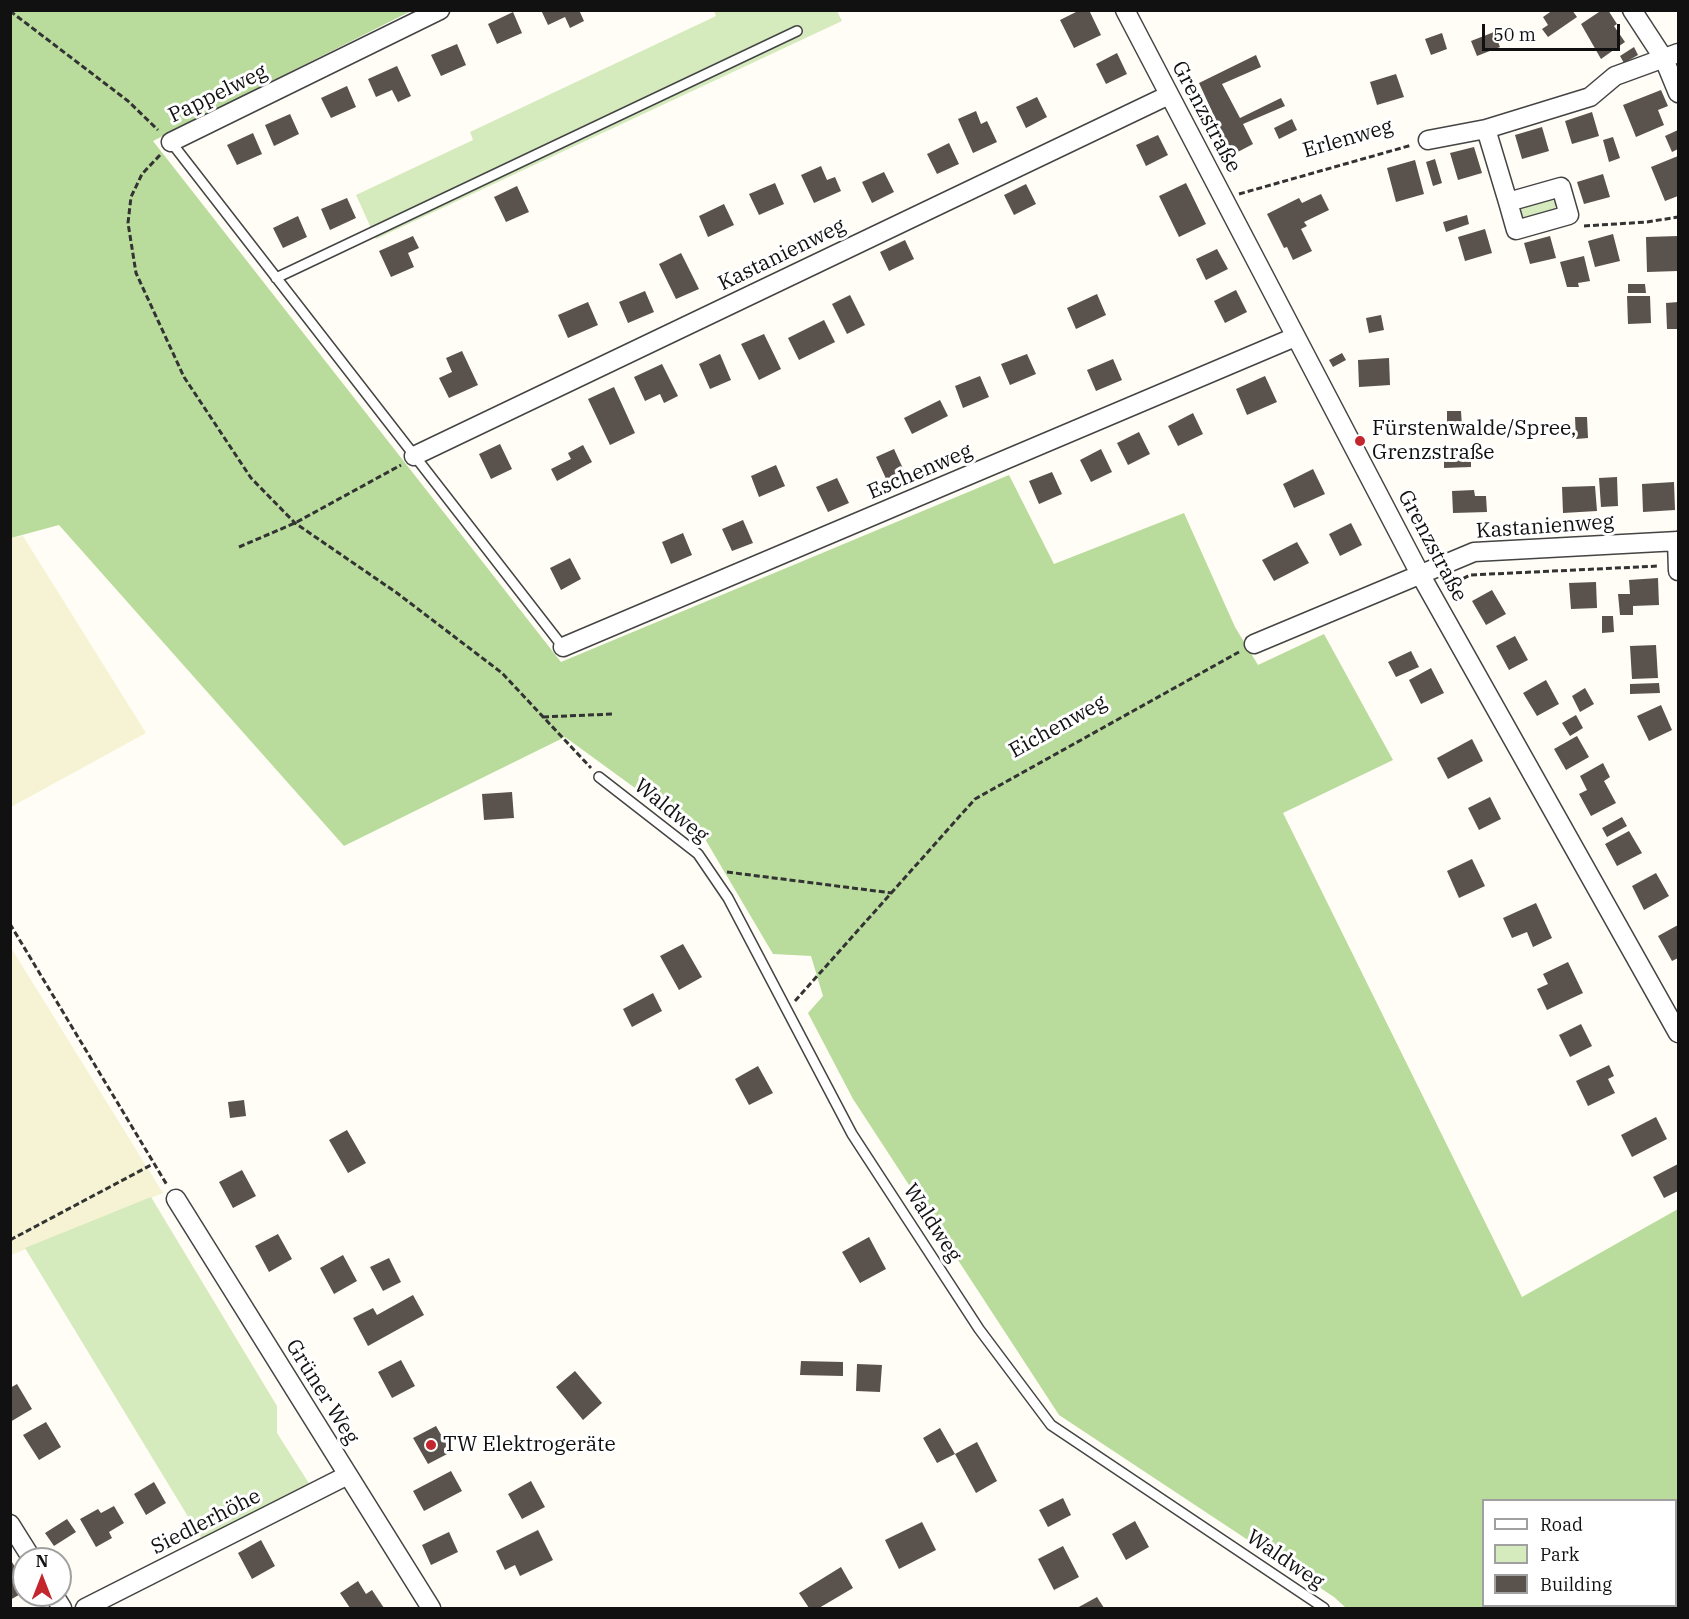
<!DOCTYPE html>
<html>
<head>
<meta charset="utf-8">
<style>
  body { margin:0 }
  #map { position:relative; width:1689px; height:1619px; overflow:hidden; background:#fffdf5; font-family:"IBM Plex Serif",serif }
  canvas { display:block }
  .frame { position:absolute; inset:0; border:12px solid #111; pointer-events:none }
  .legend { position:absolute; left:1482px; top:1499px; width:195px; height:108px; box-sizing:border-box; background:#fff; border:2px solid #a0a0a0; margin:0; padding:8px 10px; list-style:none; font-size:18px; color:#111 }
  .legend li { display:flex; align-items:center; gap:12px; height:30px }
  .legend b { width:30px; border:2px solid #a0a0a0 }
  .north { position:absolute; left:12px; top:1547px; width:60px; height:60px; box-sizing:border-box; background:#fff; border:2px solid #a0a0a0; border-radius:50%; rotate:0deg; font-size:16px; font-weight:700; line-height:24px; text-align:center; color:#111 }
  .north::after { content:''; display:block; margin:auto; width:21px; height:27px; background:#c4262e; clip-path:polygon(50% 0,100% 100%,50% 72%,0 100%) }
  .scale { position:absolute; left:1482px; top:24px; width:138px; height:27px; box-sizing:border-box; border:3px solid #111; border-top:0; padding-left:8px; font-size:18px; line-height:21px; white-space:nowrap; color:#111; -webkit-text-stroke:4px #fff; paint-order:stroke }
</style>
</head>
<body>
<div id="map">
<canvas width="1689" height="1619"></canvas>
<div class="frame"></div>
<ul class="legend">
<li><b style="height:8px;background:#fff"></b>Road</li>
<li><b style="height:16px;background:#d5ebbd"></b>Park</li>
<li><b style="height:16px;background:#5a524d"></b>Building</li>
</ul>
<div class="north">N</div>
<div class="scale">50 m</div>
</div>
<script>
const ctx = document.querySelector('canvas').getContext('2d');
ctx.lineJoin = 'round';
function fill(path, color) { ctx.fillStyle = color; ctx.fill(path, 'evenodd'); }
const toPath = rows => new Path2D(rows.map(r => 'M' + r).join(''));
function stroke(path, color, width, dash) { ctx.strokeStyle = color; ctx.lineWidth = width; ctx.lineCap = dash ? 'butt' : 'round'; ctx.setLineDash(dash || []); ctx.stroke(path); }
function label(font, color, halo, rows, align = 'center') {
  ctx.font = font + ' "IBM Plex Serif",serif'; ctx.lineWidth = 6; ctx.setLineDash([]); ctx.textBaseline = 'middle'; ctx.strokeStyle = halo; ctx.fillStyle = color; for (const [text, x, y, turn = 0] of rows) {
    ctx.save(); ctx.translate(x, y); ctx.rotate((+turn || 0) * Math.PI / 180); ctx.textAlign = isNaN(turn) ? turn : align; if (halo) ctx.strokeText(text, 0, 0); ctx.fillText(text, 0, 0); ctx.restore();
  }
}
const farmland = toPath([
  [23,536,146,733,11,807,10,538],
  [10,946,163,1193,11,1255,10,1255]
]);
const green = toPath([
  [714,11,837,11,842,21,376,239,356,195,473,140,470,132,716,16],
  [1551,197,1556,205,1554,211,1524,218,1520,217,1517,210,1520,206],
  [151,1197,277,1406,277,1433,310,1485,204,1543,25,1248]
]);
const forest = toPath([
  [10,11,411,11,153,141,561,662,1009,475,1054,564,1184,513,1235,627,1258,665,1324,634,1393,760,1283,813,1522,1297,1678,1209,1678,1608,1346,1608,1334,1597,1059,1415,853,1099,808,1013,823,996,811,956,773,954,705,839,565,737,344,846,59,525,11,538],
  [1484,1500,1676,1500,1676,1606,1484,1606]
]);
const building = toPath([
  [541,10,579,10,584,21,570,28,565,17,548,25],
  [1080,10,1089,10,1101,35,1074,48,1060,20],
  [1553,10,1572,10,1577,17,1548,37,1542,29,1548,25,1543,17],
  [1602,10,1608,10,1617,24,1614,26,1625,42,1601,59,1581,24],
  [513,12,522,33,497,44,488,24],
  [1494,32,1500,47,1477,56,1471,41],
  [1442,33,1447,49,1431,55,1425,39],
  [457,44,466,65,441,76,431,55],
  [1634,47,1638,55,1624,63,1620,56],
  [1117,53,1127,74,1106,84,1096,64],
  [1256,55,1261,67,1222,84,1240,118,1281,98,1285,106,1243,124,1253,144,1232,155,1199,83],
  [397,66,411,96,398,102,392,90,376,97,368,79],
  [1396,74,1404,97,1377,105,1370,82],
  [347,86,356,107,331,118,321,98],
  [1661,90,1668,106,1658,110,1664,125,1636,137,1623,105],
  [1037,97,1047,117,1026,128,1016,107],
  [976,111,981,124,987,121,997,142,973,153,958,119],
  [1592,112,1599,136,1572,144,1565,121],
  [290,114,299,134,274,146,265,125],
  [1292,119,1297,130,1279,139,1274,128],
  [1542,127,1549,151,1522,159,1515,135],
  [1678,130,1678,149,1672,152,1665,136],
  [253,133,262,154,237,165,227,145],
  [1158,135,1168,155,1146,166,1136,145],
  [1613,137,1620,158,1609,162,1603,140],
  [949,143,959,164,937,174,927,154],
  [1474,147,1482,173,1458,180,1450,153],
  [1678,156,1678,196,1665,201,1651,167],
  [1435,159,1442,183,1433,186,1426,162],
  [1415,160,1424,194,1396,202,1387,168],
  [821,166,827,180,835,177,841,191,814,203,801,175],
  [884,172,894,192,872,203,862,182],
  [1603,174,1610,197,1584,204,1577,182],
  [775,183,784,204,759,215,749,194],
  [1186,183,1206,224,1179,237,1159,196],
  [1026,184,1036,204,1014,215,1004,195],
  [517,186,529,212,506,222,494,197],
  [1321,194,1329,210,1304,222,1307,226,1301,229,1312,251,1293,260,1287,247,1284,248,1267,214,1299,198,1302,203],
  [347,198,356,218,330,230,321,209],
  [724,204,734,225,708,237,699,216],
  [1467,215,1469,224,1446,232,1443,222],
  [298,216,307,237,283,248,273,228],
  [1485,229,1492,253,1465,261,1458,237],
  [1613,234,1620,261,1595,267,1588,241],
  [413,236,419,248,408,253,414,267,391,277,379,251],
  [1550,236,1556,258,1530,264,1524,243],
  [1678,236,1678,271,1647,272,1646,237],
  [905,240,914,259,889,271,880,252],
  [1217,249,1228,269,1206,280,1196,259],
  [681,253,699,289,676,299,659,264],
  [1584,256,1590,281,1578,283,1579,287,1567,287,1560,262],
  [1628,284,1645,284,1646,293,1628,293],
  [1236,290,1247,312,1225,323,1214,301],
  [645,291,654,312,628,323,619,302],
  [1097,294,1106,315,1076,329,1067,308],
  [850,295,865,325,847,334,832,304],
  [1627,296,1650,296,1651,323,1628,324],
  [588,302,598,325,568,338,558,315],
  [1678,302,1678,329,1667,329,1666,303],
  [1381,315,1384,330,1369,333,1366,318],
  [824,320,835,342,799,360,788,338],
  [764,334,781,369,759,380,741,344],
  [462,351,478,385,449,398,439,378,452,372,446,358],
  [1342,353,1346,360,1333,367,1329,360],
  [720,354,731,380,710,389,699,364],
  [1027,354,1036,374,1010,385,1001,364],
  [1389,358,1390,385,1359,387,1358,360],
  [1113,359,1122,380,1096,391,1087,370],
  [662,364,678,396,664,403,660,394,645,401,634,377],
  [980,376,989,397,963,408,955,386],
  [1265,376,1277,402,1247,415,1236,389],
  [614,387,635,433,610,445,588,399],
  [940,400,948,416,912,434,904,418],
  [1447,411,1461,411,1462,426,1447,427],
  [1193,413,1203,434,1178,446,1168,426],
  [1575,417,1587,417,1588,438,1576,439],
  [1139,432,1150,454,1128,465,1117,443],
  [500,444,512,469,491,479,479,454],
  [583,445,592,462,557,481,551,469,571,459,568,453],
  [894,449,906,475,888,483,876,457],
  [1101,449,1112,472,1091,482,1080,460],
  [1471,452,1471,467,1444,468,1444,454],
  [776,465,785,486,759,497,751,476],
  [1313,469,1325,494,1294,508,1283,484],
  [1052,472,1062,494,1039,504,1029,481],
  [1617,477,1618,506,1601,507,1599,478],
  [837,478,849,503,828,512,816,487],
  [1674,482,1675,510,1643,512,1642,484],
  [1595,486,1597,511,1563,513,1562,487],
  [1474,490,1475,496,1486,496,1487,512,1453,513,1452,491],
  [743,520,753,543,732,551,722,529],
  [1351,523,1362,545,1340,556,1329,534],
  [683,533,692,555,671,564,662,542],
  [1297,542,1309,563,1274,581,1262,560],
  [570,558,581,579,561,590,550,568],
  [1658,578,1659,605,1633,606,1633,615,1620,615,1618,594,1630,594,1629,580],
  [1596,582,1597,608,1571,609,1569,583],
  [1492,590,1506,614,1486,625,1472,601],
  [1602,616,1613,616,1614,632,1602,633],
  [1515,636,1528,660,1509,670,1496,646],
  [1656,645,1658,678,1632,679,1630,646],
  [1411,651,1419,667,1396,677,1388,662],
  [1431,668,1444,693,1421,704,1409,680],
  [1546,680,1559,704,1537,716,1523,693],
  [1659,683,1660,693,1630,694,1630,684],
  [1585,688,1594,704,1580,712,1572,696],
  [1661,705,1672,730,1649,741,1637,716],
  [1576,715,1583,728,1570,736,1562,723],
  [1577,736,1589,757,1566,770,1554,749],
  [1472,739,1483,761,1448,779,1437,758],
  [1603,763,1610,777,1604,781,1616,803,1591,816,1579,794,1587,790,1580,776],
  [512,792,514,818,484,820,482,794],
  [1490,797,1501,819,1479,830,1468,808],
  [1622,817,1627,826,1607,837,1602,828],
  [1629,831,1642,853,1617,866,1605,844],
  [1472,859,1485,886,1459,898,1447,871],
  [1656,873,1669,896,1644,910,1632,886],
  [1536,903,1552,938,1533,947,1527,932,1512,938,1503,918],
  [1678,925,1678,958,1672,961,1658,936],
  [683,944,702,977,679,990,660,956],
  [1568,962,1583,993,1547,1010,1537,989,1548,984,1543,974],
  [653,993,662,1011,632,1027,623,1009],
  [1581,1024,1592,1046,1570,1057,1559,1035],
  [1609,1065,1614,1076,1608,1079,1615,1093,1588,1106,1576,1081],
  [758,1066,773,1093,749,1105,735,1079],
  [244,1100,246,1116,230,1118,228,1102],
  [1656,1117,1667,1139,1632,1157,1621,1135],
  [347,1130,366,1163,348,1173,329,1140],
  [1678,1164,1678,1191,1664,1198,1653,1177],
  [242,1170,256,1196,233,1208,219,1182],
  [278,1234,292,1259,269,1272,255,1246],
  [869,1237,886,1269,860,1283,842,1252],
  [343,1255,357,1281,334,1294,320,1268],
  [389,1258,401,1282,383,1291,370,1267],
  [413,1295,424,1315,368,1346,353,1318,373,1308,377,1315],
  [401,1360,415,1386,392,1398,378,1372],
  [801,1361,843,1362,843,1376,800,1375],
  [857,1364,882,1365,880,1392,856,1391],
  [575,1371,602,1403,583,1420,556,1387],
  [17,1384,32,1409,10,1422,10,1388],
  [46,1422,61,1447,39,1460,23,1435],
  [436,1426,451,1452,428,1464,413,1438],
  [940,1428,955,1454,937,1463,923,1438],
  [977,1442,997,1481,976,1493,955,1454],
  [451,1471,462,1491,424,1511,413,1491],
  [531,1481,545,1507,522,1519,508,1494],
  [154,1482,166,1503,146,1515,134,1494],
  [1063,1498,1071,1515,1048,1527,1039,1510],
  [114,1506,124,1523,109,1532,112,1538,96,1547,80,1519,98,1509,101,1513],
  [67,1519,76,1532,54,1546,45,1533],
  [1135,1521,1149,1547,1126,1560,1112,1534],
  [922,1522,936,1550,899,1569,885,1540],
  [538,1530,553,1560,520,1576,515,1565,505,1570,496,1551],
  [449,1532,458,1552,431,1565,422,1545],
  [261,1540,275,1566,252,1579,238,1553],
  [1063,1546,1079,1577,1054,1590,1038,1559],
  [10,1559,24,1581,24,1592,10,1600],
  [841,1567,853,1588,819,1608,809,1608,799,1593],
  [358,1581,366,1594,372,1590,384,1608,350,1608,340,1593],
  [1097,1597,1104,1608,1077,1608]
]);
const path = toPath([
  [10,11,128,101,158,130],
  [160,155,142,174,131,197,128,223,136,273,184,377,251,478,295,523,397,593,502,673,591,768],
  [1239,194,1412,145],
  [1584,226,1647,222,1678,217],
  [239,547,295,523,401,465],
  [1447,587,1470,575,1659,566],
  [543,717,613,714],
  [727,872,892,893],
  [10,924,167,1185],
  [795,1001,975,799,1239,652],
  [10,1240,153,1164]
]);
const service = toPath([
  [171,142,563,647],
  [276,278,797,31],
  [599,777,698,854,728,898,852,1134,979,1329,1051,1425,1324,1608]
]);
const minor = toPath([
  [1125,10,1420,574,1678,1033],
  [1632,10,1664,59,1678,93],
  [1486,129,1508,202,1516,230,1569,215,1561,187,1508,202],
  [1428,140,1486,129,1590,97,1615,76,1678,53],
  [171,142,440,10],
  [414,456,1169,95],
  [1677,541,1678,571],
  [1254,644,1474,552,1678,541],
  [563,647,1295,337],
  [176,1199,431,1608],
  [10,1524,32,1559],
  [54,1595,62,1608],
  [85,1608,348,1475]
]);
const markers = [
  [1360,441,6,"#c4262e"],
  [431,1445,6,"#c4262e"]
];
const streetNames = [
  ["Pappelweg",218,94,-26],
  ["Grenzstraße",1206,117,62],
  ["Erlenweg",1348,139,-16],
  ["Kastanienweg",782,255,-26],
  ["Eschenweg",920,472,-23],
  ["Kastanienweg",1545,527,-4],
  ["Grenzstraße",1432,546,62],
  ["Eichenweg",1058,727,-29],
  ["Waldweg",671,811,39],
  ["Waldweg",932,1223,57],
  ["Grüner Weg",322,1392,58],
  ["Siedlerhöhe",206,1522,-27],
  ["Waldweg",1285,1560,34]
];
const poiNames = [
  ["Fürstenwalde/Spree,",1372,429],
  ["Grenzstraße",1372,453],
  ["TW Elektrogeräte",443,1445]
];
fill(farmland, '#f6f3d4');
fill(green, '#d5ebbd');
fill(forest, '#b9dc9c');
fill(building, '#5a524d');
stroke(service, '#444', 12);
stroke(minor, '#444', 21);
stroke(path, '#333', 3, [6, 3]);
stroke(service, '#fff', 9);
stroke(minor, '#fff', 18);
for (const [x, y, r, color] of markers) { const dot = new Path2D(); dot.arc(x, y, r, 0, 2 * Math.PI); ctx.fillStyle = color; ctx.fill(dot); stroke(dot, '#fff', 2); }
label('21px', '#111', '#fff', streetNames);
label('21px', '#111', '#fff', poiNames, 'left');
</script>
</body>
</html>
